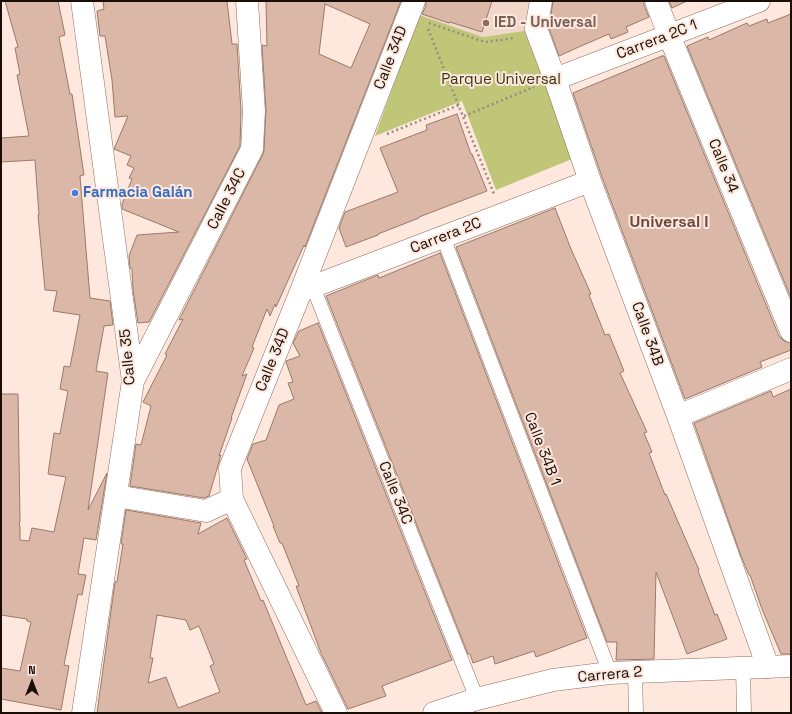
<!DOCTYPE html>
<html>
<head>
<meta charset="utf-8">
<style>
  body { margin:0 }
  #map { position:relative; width:792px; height:714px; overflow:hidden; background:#fee8dd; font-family:"Space Grotesk",sans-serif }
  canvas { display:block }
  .frame { position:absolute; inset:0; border:2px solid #190d08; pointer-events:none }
  .north { position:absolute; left:12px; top:662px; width:40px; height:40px; -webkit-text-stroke:3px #fee8dd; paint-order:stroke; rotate:0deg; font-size:11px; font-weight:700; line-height:16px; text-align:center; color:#190d08 }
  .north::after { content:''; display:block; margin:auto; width:14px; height:18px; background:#190d08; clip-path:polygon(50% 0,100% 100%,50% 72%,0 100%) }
</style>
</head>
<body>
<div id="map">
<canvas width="792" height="714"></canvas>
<div class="frame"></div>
<div class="north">N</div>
</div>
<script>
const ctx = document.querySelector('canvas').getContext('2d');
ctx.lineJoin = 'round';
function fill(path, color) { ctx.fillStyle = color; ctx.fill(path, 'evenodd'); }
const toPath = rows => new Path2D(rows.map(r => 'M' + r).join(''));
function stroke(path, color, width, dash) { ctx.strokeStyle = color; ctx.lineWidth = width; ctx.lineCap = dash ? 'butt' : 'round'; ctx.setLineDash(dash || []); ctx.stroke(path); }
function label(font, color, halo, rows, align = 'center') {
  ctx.font = font + ' "Space Grotesk",sans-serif'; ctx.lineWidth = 4; ctx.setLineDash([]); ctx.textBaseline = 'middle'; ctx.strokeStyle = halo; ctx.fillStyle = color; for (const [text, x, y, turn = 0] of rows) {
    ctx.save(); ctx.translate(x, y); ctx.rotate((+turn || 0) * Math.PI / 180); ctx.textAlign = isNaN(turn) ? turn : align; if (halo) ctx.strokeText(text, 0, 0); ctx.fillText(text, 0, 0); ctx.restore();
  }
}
const built = toPath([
  [425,1,535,1,530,30,483,37,419,15]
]);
const green = toPath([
  [419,15,483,37,530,30,577,157,496,190,462,101,375,136]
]);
const building = toPath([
  [5,1,58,1,65,35,59,37,70,94,72,94,84,175,80,176,90,298,110,301,113,325,104,326,96,371,108,373,88,510,107,473,96,540,84,538,78,574,86,575,82,595,78,594,64,665,69,666,61,710,1,699,1,668,20,671,31,622,27,621,27,619,1,615,1,394,18,394,20,521,19,525,20,526,20,540,29,541,32,528,54,532,66,477,48,474,54,433,60,434,68,391,60,389,64,366,70,367,80,315,53,311,57,291,45,290,38,215,39,215,35,160,1,162,1,138,29,136,17,75,20,74,15,48,18,47,5,1],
  [103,1,227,1,232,44,237,44,241,111,240,146,149,322,138,323,133,290,132,269,130,268,129,256,137,235,179,232,122,209,122,204,132,179,129,178,134,168,127,165,131,156,114,149,128,116,115,117,112,80,105,36,100,36,97,11,104,9,103,1],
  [266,1,401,1,305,247,304,245,276,307,275,304,270,316,267,309,252,347,254,348,242,376,247,374,231,418,232,418,219,456,221,455,209,496,204,498,130,486,136,444,141,445,151,406,143,402,167,355,165,354,183,319,179,320,263,154,264,150,266,110,262,45,267,46,266,1],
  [325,4,370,24,351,68,319,54,325,4],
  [426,1,492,1,482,32,450,22,449,23,422,14,426,6,426,1],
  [553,1,644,1,644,5,649,17,626,27,628,32,611,39,609,34,581,46,559,56,549,28,553,1],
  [669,1,687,1,672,8,669,1],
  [791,14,791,298,687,46,708,37,709,40,747,23,749,26,767,19,768,23,791,14],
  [662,56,664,56,779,336,784,341,791,343,791,350,760,362,762,367,685,399,602,177,573,93,662,56],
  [457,114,471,154,472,154,487,191,419,217,419,218,378,234,378,235,346,247,339,228,345,212,398,192,380,148,427,130,426,125,457,114],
  [555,208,571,249,591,294,589,295,605,335,609,334,624,371,620,373,647,432,644,433,652,452,649,453,665,495,666,494,699,570,698,571,715,615,717,614,727,639,687,654,656,572,654,659,616,660,617,642,607,642,456,247,555,208],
  [440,253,587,638,536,657,534,651,495,664,493,656,473,663,470,654,468,654,326,296,378,275,379,278,440,253],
  [318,323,452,660,382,686,386,696,348,709,321,653,296,586,299,586,282,543,280,543,273,526,274,526,247,459,253,444,266,440,279,405,294,399,288,383,293,382,286,362,286,361,300,356,293,343,299,331,318,323],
  [791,389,791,654,781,654,762,609,750,575,749,575,741,556,694,423,771,391,773,397,791,389],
  [126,510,201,523,198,534,227,518,247,559,244,560,261,601,263,600,306,705,316,701,322,713,97,713,115,582,117,582,123,544,121,544,126,510],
  [157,615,186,620,190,630,199,626,214,664,210,666,220,692,178,708,166,677,148,683,153,658,150,658,157,615]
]);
const path = toPath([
  [429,23,485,42,515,38],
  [428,29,494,194],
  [464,116,534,87],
  [387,134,459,105]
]);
const lane = toPath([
  [443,237,610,673],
  [313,287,477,699],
  [743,668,744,713],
  [635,672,636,713]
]);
const street = toPath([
  [82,1,133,381,83,713],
  [541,1,536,29,555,79,590,181,678,416,768,667],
  [656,1,669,35,791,331],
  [555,79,759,1],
  [301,291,590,181],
  [133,381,252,149,254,111,247,1],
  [678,416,791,369],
  [116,496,206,511,232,499],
  [336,713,232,499,230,468,301,291,414,1]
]);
const secondary = toPath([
  [434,713,477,699,553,680,610,673,635,672,791,666]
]);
const markers = [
  [486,23,4,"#8d6e63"],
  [75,193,4,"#3f7fe0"]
];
const educationNames = [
  ["IED - Universal",494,23]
];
const streetNames = [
  ["Carrera 2C 1",657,40,-21],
  ["Calle 34D",391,58,-69],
  ["Calle 34",723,166,68],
  ["Calle 34C",227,199,-63],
  ["Carrera 2C",446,236,-21],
  ["Calle 34B",647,334,70],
  ["Calle 35",128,357,-95],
  ["Calle 34D",273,360,-68],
  ["Calle 34B 1",542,449,69],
  ["Calle 34C",395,493,68],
  ["Carrera 2",610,675,-5]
];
const parkNames = [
  ["Parque Universal",501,80]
];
const shopNames = [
  ["Farmacia Galán",83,193]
];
const neighbourhoodNames = [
  ["Universal I",669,223]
];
fill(built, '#f1d7ca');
fill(green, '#bfc677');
fill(building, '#dab7a6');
stroke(building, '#9a796a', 1);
stroke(lane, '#8d6d5e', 15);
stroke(street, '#8d6d5e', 23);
stroke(secondary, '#8d6d5e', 23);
stroke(path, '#9c8a82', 2.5, [2, 3]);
stroke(lane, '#fff', 14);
stroke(street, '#fff', 22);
stroke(secondary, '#fff', 22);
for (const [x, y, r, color] of markers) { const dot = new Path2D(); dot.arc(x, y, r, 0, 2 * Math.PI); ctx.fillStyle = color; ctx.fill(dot); stroke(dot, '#fee8dd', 1.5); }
label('bold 15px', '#785e54', '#fee8dd', educationNames, 'left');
label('15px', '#190d08', '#fee8dd', streetNames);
label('15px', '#34370e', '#fee8dd', parkNames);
label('bold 15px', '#366cbe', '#fee8dd', shopNames, 'left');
label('bold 16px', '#694b3d', '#fee8dd', neighbourhoodNames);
</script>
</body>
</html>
